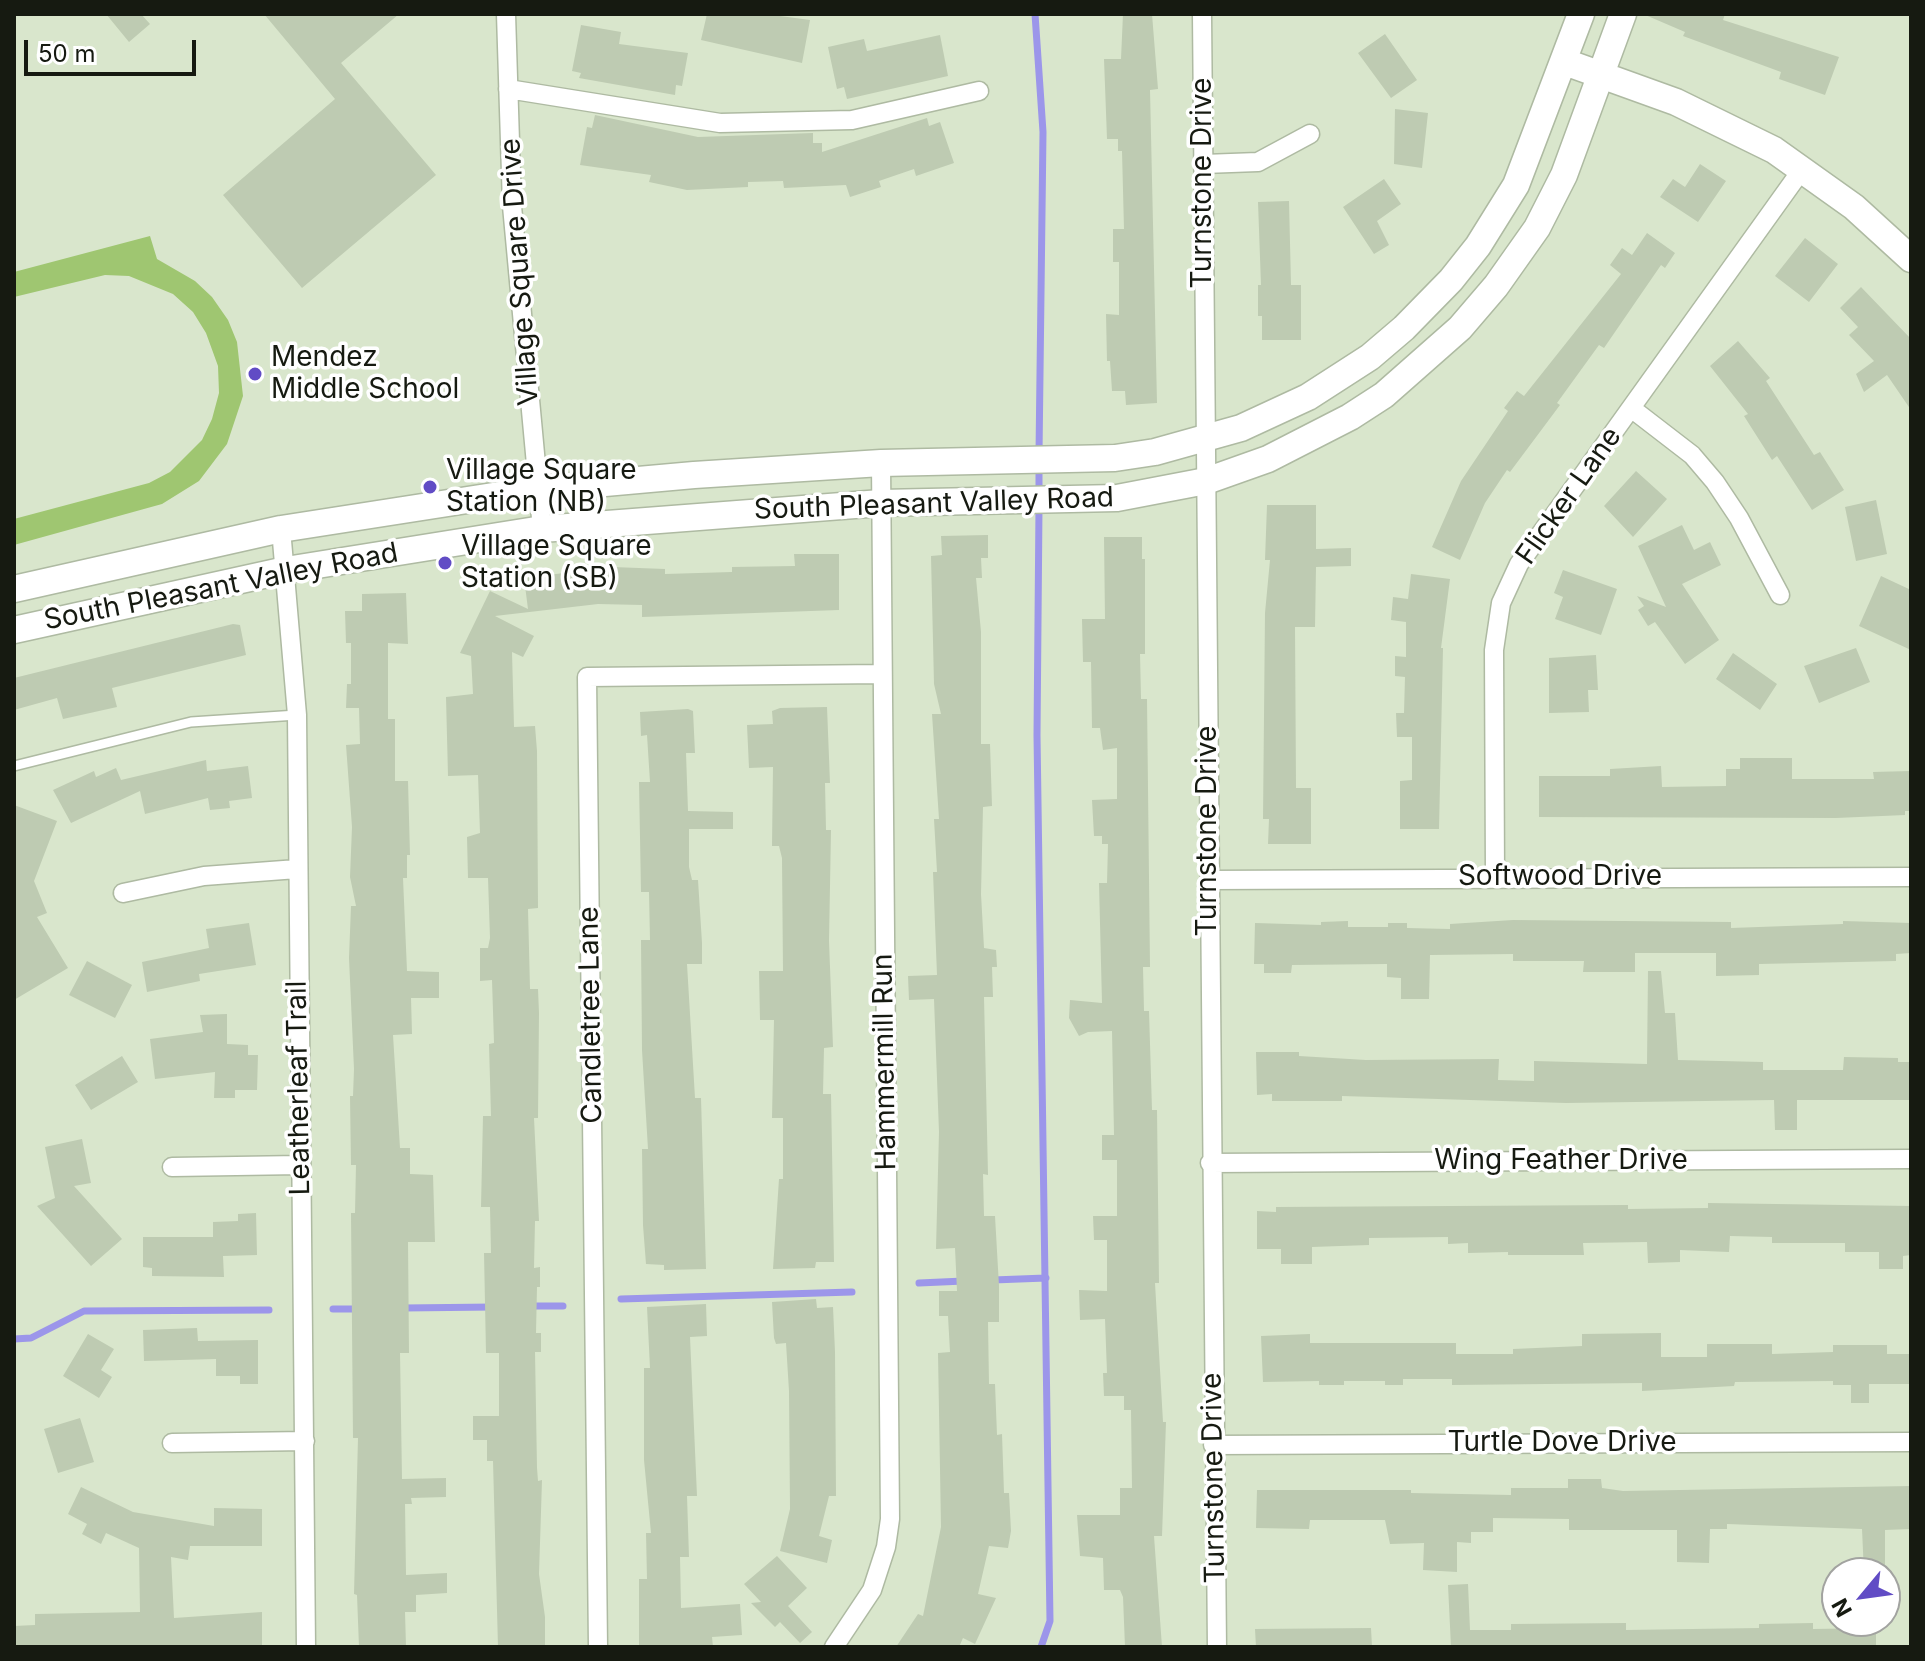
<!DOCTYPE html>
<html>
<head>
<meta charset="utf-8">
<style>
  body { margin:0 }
  #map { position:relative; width:1925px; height:1661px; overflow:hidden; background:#d9e6cc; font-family:Inter,sans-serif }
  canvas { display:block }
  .frame { position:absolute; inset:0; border:16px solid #161a11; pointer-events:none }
  .north { position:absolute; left:1821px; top:1557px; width:80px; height:80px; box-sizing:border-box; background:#fff; border:2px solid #a2a3a0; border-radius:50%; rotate:241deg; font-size:22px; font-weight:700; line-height:32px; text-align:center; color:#161a11 }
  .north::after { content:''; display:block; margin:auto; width:28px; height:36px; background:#614cc5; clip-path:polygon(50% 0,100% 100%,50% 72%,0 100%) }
  .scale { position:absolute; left:24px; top:40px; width:172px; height:36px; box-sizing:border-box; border:4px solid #161a11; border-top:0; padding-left:10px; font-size:24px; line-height:28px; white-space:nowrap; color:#161a11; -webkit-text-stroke:6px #fff; paint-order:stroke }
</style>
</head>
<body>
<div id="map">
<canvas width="1925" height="1661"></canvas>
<div class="frame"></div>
<div class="north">N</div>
<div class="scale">50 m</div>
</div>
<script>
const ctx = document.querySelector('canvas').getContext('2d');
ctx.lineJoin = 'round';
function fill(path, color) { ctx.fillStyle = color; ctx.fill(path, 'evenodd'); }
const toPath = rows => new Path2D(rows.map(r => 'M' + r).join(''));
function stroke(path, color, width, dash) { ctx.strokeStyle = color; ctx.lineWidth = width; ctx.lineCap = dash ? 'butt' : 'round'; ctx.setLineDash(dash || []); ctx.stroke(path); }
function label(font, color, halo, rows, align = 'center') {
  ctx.font = font + ' Inter,sans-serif'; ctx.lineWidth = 7; ctx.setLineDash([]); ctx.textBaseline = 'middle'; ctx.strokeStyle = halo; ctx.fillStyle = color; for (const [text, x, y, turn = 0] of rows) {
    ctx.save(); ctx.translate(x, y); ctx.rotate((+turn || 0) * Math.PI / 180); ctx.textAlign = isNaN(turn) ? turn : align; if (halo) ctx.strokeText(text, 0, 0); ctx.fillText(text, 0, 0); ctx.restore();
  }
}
const green = toPath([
  [150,236,157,259,195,281,212,297,228,320,237,342,243,396,227,444,199,481,162,504,14,545,14,519,149,483,170,472,202,440,212,419,219,393,218,366,206,333,193,312,173,294,129,276,105,275,14,297,14,272]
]);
const stream = toPath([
  [1035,14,1043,132,1039,454],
  [1039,494,1039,467],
  [1039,507,1037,735,1050,1621,1041,1647],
  [993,1280,1046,1278],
  [919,1283,964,1281],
  [621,1299,852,1292],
  [531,1306,563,1306],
  [403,1308,494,1307],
  [333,1309,358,1309],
  [14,1339,31,1338,84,1311,269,1310]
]);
const building = toPath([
  [106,14,141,14,150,24,129,42],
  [264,14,399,14,341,63,436,175,302,288,223,195,335,99],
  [707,14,765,14,810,20,802,63,701,40],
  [1123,14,1152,14,1158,89,1150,90,1157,403,1126,405,1125,391,1112,391,1110,361,1107,361,1106,314,1119,315,1119,262,1113,262,1113,229,1124,229,1122,151,1118,151,1118,139,1107,139,1104,59,1121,59],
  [1643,14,1725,14,1723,20,1839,57,1825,95,1779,79,1781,72,1683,36,1685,32],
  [581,25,621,32,619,44,688,53,682,86,676,85,675,95,579,78,581,73,572,71],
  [1385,34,1417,80,1391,98,1358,53],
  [940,35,948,76,847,99,844,87,837,89,828,47,864,39,867,51],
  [1395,109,1428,113,1422,168,1394,164],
  [595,115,698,137,813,133,813,143,822,143,822,152,927,118,929,126,940,122,954,163,916,176,914,169,879,181,881,187,850,197,846,185,784,188,783,181,748,182,748,187,687,190,649,182,651,175,580,165,587,127,592,128],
  [1700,164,1726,181,1698,222,1660,197,1673,179,1685,187],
  [1384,179,1401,204,1377,221,1389,245,1374,254,1343,207],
  [1289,201,1291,285,1301,285,1301,340,1262,340,1262,316,1258,316,1258,285,1261,285,1258,202],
  [1647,233,1675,253,1665,268,1661,265,1604,348,1599,345,1557,403,1560,405,1510,472,1507,470,1485,503,1460,560,1432,547,1461,481,1508,411,1504,408,1517,391,1524,396,1621,274,1610,265,1622,248,1632,255],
  [1805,238,1838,264,1809,302,1775,276],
  [1861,287,1911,339,1911,410,1887,375,1864,392,1856,374,1874,361,1849,335,1858,327,1840,308],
  [1738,341,1770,378,1766,381,1814,455,1820,452,1844,490,1812,510,1777,456,1772,460,1744,416,1748,414,1710,366],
  [1636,471,1667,499,1633,537,1604,506],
  [1876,500,1887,554,1856,561,1845,507],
  [1267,505,1316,505,1316,549,1351,548,1351,566,1316,567,1315,627,1295,627,1296,788,1311,788,1311,844,1268,844,1269,819,1263,819,1265,613,1270,560,1265,560],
  [1682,525,1694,550,1710,542,1721,565,1682,584,1719,640,1685,664,1655,622,1648,626,1638,610,1644,606,1637,596,1666,607,1638,546],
  [988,535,988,558,981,558,982,578,976,578,981,632,981,744,990,744,992,806,983,807,981,894,984,948,996,950,997,967,992,967,993,997,984,997,988,1175,983,1174,984,1216,995,1216,999,1286,999,1322,988,1322,989,1384,995,1384,997,1435,1002,1434,1004,1493,1009,1493,1011,1531,1008,1548,989,1546,978,1594,996,1598,975,1644,963,1638,959,1647,896,1647,918,1614,923,1616,941,1527,938,1353,950,1352,948,1316,939,1316,939,1291,957,1291,955,1248,936,1249,939,1132,934,999,909,1000,908,976,937,975,933,872,937,872,934,819,939,819,932,714,941,714,934,684,931,556,942,555,941,536],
  [1104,537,1142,537,1142,559,1145,559,1145,654,1140,654,1141,699,1147,699,1150,967,1143,967,1144,1011,1149,1011,1152,1110,1157,1110,1159,1283,1155,1283,1163,1422,1166,1422,1162,1536,1154,1536,1162,1647,1125,1647,1123,1597,1120,1590,1104,1590,1103,1558,1080,1556,1077,1515,1120,1515,1120,1488,1132,1488,1131,1410,1124,1410,1124,1396,1104,1396,1103,1373,1107,1373,1105,1319,1080,1320,1079,1290,1107,1291,1107,1240,1094,1240,1093,1216,1117,1216,1117,1160,1102,1160,1102,1135,1114,1135,1112,1031,1088,1032,1079,1036,1069,1018,1070,1000,1102,1003,1099,883,1107,883,1108,844,1102,844,1102,836,1094,836,1092,800,1117,799,1117,748,1103,750,1100,728,1092,728,1091,662,1083,662,1082,619,1105,619],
  [794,554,839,554,839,610,642,617,642,605,598,604,495,616,534,636,523,657,512,652,514,727,535,726,537,751,538,908,528,909,530,989,538,989,539,1013,538,1118,534,1118,539,1221,535,1221,534,1268,540,1267,540,1287,537,1287,536,1333,541,1333,541,1352,535,1352,537,1468,538,1481,542,1480,539,1574,545,1617,545,1647,498,1647,493,1461,487,1461,487,1440,473,1440,473,1416,499,1416,499,1353,486,1353,484,1253,491,1253,490,1207,481,1207,483,1116,491,1116,489,1044,494,1043,492,980,480,981,480,948,488,948,490,938,488,878,468,878,467,837,480,833,478,775,448,776,446,697,473,694,471,656,460,653,490,591,528,609,524,578,612,567,665,569,665,574,732,572,732,567,795,566],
  [1563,570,1617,589,1601,635,1555,619,1563,597,1554,593],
  [1411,574,1450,579,1441,648,1443,648,1439,829,1400,829,1400,781,1412,780,1412,737,1397,737,1396,713,1404,713,1405,677,1395,676,1395,656,1406,657,1406,622,1391,620,1393,597,1408,599],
  [1881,576,1911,590,1911,650,1859,626],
  [406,593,408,644,388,643,388,719,395,719,395,781,408,781,410,855,407,855,407,878,403,878,407,971,439,972,439,998,411,998,412,1034,393,1035,400,1148,410,1148,410,1174,433,1175,435,1242,408,1242,409,1353,400,1353,402,1479,446,1478,446,1497,411,1498,412,1504,405,1504,406,1575,447,1573,447,1593,416,1595,416,1612,405,1612,406,1647,359,1647,357,1595,354,1594,358,1438,353,1438,351,1213,355,1213,356,1165,351,1165,350,1096,353,1096,354,1069,349,958,351,906,356,906,350,877,352,827,346,745,360,744,359,708,346,708,347,684,351,684,351,643,346,643,345,611,362,611,362,594],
  [233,624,240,625,246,655,112,688,117,707,63,719,57,698,14,710,14,678],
  [1856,648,1870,682,1819,703,1804,666],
  [1733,653,1777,684,1760,710,1716,679],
  [1596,655,1598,690,1588,690,1589,712,1549,713,1549,658],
  [827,707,830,783,825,783,826,830,831,830,829,941,833,1047,824,1048,823,1094,831,1094,834,1262,816,1262,815,1268,773,1269,779,1179,783,1179,783,1118,772,1118,774,1020,760,1020,759,971,783,971,782,858,779,846,772,846,773,767,749,768,747,725,773,724,772,711,780,708],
  [688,709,693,711,695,753,686,753,688,811,733,812,733,829,689,829,689,867,692,880,698,880,702,943,702,964,687,964,695,1098,701,1098,706,1269,664,1270,664,1265,646,1264,643,1225,642,1149,648,1149,642,1050,641,940,650,940,649,892,641,892,639,782,650,782,647,735,641,736,640,712],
  [1740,758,1792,758,1792,779,1874,779,1873,772,1911,771,1911,811,1905,811,1905,815,1836,818,1539,817,1539,776,1610,776,1610,769,1661,766,1662,787,1726,786,1726,769,1740,769],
  [206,760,207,771,248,766,252,798,229,801,230,808,210,810,208,798,145,814,140,791,71,823,53,790,94,771,96,777,116,768,121,780],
  [14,805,57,821,34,881,47,913,37,917,68,968,14,1000],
  [1513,920,1731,922,1731,928,1843,924,1843,921,1911,923,1911,953,1896,954,1896,961,1759,964,1759,975,1716,976,1716,953,1635,953,1635,972,1583,972,1584,961,1513,961,1513,954,1430,955,1429,999,1401,999,1401,978,1387,977,1387,964,1292,965,1291,973,1264,973,1264,964,1254,964,1255,923,1321,925,1321,922,1348,921,1348,927,1388,927,1388,923,1407,923,1407,928,1450,929,1450,924],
  [249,923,256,965,199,974,200,981,147,992,142,962,209,948,206,929],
  [87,961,132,985,115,1018,69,995],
  [1648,971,1661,971,1665,1013,1675,1013,1678,1060,1763,1062,1763,1070,1843,1070,1844,1057,1898,1058,1898,1062,1911,1062,1911,1100,1797,1100,1797,1130,1775,1130,1774,1100,1566,1103,1342,1096,1342,1101,1272,1101,1272,1094,1257,1095,1256,1052,1299,1052,1299,1056,1366,1060,1499,1059,1498,1080,1534,1081,1534,1061,1647,1064],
  [227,1014,227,1044,248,1045,248,1055,258,1055,257,1090,235,1090,235,1098,214,1098,215,1072,155,1079,150,1039,203,1032,200,1015],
  [122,1056,138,1082,91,1110,75,1085],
  [82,1139,91,1183,74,1186,122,1239,91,1266,37,1206,55,1198,45,1147],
  [1708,1203,1911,1206,1911,1255,1903,1256,1903,1269,1879,1269,1879,1252,1845,1252,1845,1243,1772,1243,1772,1237,1730,1236,1729,1252,1680,1250,1680,1262,1648,1263,1647,1242,1583,1243,1584,1255,1508,1255,1508,1252,1468,1253,1468,1243,1448,1244,1448,1237,1369,1238,1369,1245,1312,1247,1312,1264,1281,1264,1281,1249,1257,1249,1257,1211,1276,1212,1276,1207,1628,1205,1628,1209,1708,1208],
  [256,1213,257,1255,223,1256,224,1277,152,1276,152,1268,143,1267,143,1237,213,1237,213,1222,238,1221,238,1214],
  [816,1299,817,1308,833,1307,835,1352,836,1496,829,1496,819,1536,832,1540,827,1563,780,1551,790,1509,789,1391,786,1343,776,1344,774,1338,772,1302],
  [706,1304,707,1336,690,1337,697,1496,687,1496,689,1557,680,1557,681,1608,740,1604,742,1635,712,1637,713,1647,639,1647,639,1579,647,1579,646,1533,651,1533,644,1460,644,1368,650,1368,647,1307],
  [197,1328,198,1341,258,1340,258,1384,240,1384,240,1376,216,1376,216,1359,144,1361,143,1330],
  [1661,1333,1661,1357,1707,1357,1707,1344,1772,1344,1772,1354,1833,1352,1833,1345,1887,1345,1887,1354,1911,1354,1911,1384,1869,1384,1869,1403,1851,1403,1851,1385,1833,1385,1833,1381,1735,1382,1734,1386,1642,1391,1642,1383,1452,1385,1452,1379,1403,1379,1403,1385,1385,1385,1385,1381,1344,1381,1344,1385,1319,1385,1319,1381,1263,1382,1261,1336,1310,1334,1310,1343,1456,1343,1456,1354,1513,1354,1513,1349,1582,1346,1582,1334],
  [88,1334,114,1349,101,1370,112,1377,99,1398,63,1376],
  [80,1418,94,1462,58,1473,44,1429],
  [1568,1479,1601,1479,1602,1488,1623,1491,1911,1486,1911,1529,1885,1530,1885,1573,1864,1573,1862,1529,1727,1524,1727,1529,1710,1529,1709,1563,1677,1562,1677,1530,1569,1530,1569,1519,1493,1518,1493,1532,1471,1532,1471,1543,1457,1542,1457,1572,1423,1570,1424,1543,1390,1544,1385,1520,1310,1520,1309,1529,1256,1528,1257,1490,1411,1490,1411,1493,1511,1495,1511,1488,1568,1488],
  [81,1487,133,1512,214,1526,214,1508,262,1509,262,1546,190,1546,188,1560,171,1557,174,1618,262,1612,262,1647,14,1647,14,1626,35,1625,35,1614,140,1612,139,1548,106,1533,101,1544,82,1534,87,1524,68,1514],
  [777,1556,807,1588,788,1606,812,1632,800,1643,780,1622,775,1627,751,1603,761,1602,744,1584],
  [1468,1584,1470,1630,1511,1630,1511,1624,1626,1623,1626,1630,1759,1628,1759,1624,1813,1623,1813,1629,1876,1628,1876,1647,1451,1647,1448,1585],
  [1371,1628,1372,1647,1256,1647,1255,1629]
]);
const lane = toPath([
  [14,766,191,722,297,715]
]);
const street = toPath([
  [506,14,512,206,542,529],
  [1202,14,1217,1647],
  [508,89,720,123,852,120,979,91],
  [1204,164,1258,162,1310,134],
  [1631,408,1692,455,1715,482,1739,518,1780,595],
  [281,529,297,715,306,1647],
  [1495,877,1494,650,1501,603,1519,564,1803,168],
  [1209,880,1911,877],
  [123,893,204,876,297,869],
  [1210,1163,1911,1159],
  [172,1167,300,1165],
  [172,1443,305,1441],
  [1213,1445,1911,1442],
  [598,1647,587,677,882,674],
  [834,1647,872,1590,886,1547,890,1519,881,463]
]);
const secondary = toPath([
  [1565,62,1676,102,1774,150,1854,207,1911,259],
  [14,589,281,529,538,489,694,475,881,463,1115,458,1155,452,1241,428,1308,397,1370,357,1404,328,1451,280,1478,246,1516,185,1581,14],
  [14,630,286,570,542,529,881,503,1117,498,1206,481,1268,459,1350,417,1384,395,1460,328,1496,286,1537,228,1564,175,1623,14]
]);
const markers = [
  [255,374,8,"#614cc5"],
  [430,487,8,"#614cc5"],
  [445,563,8,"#614cc5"]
];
const streetNames = [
  ["Turnstone Drive",1203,183,-90],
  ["Village Square Drive",520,272,-94],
  ["Flicker Lane",1569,496,-55],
  ["South Pleasant Valley Road",934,504,-2],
  ["South Pleasant Valley Road",221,587,-11],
  ["Turnstone Drive",1208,831,-90],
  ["Softwood Drive",1560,877],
  ["Candletree Lane",591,1015,-91],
  ["Hammermill Run",885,1062,-91],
  ["Leatherleaf Trail",299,1088,-91],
  ["Wing Feather Drive",1561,1161],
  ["Turtle Dove Drive",1562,1443],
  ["Turnstone Drive",1214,1478,-91]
];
const poiNames = [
  ["Mendez",271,358],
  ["Middle School",271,390],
  ["Village Square",446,471],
  ["Station (NB)",446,503],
  ["Village Square",461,547],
  ["Station (SB)",461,579]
];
fill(green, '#9fc671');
stroke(stream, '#9c96ea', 7);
fill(building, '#becbb2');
stroke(lane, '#aebaa2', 12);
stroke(street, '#aebaa2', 21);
stroke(secondary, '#aebaa2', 29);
stroke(lane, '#fff', 9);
stroke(street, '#fff', 18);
stroke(secondary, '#fff', 26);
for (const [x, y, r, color] of markers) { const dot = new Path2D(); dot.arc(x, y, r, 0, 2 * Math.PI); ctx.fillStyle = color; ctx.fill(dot); stroke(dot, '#fff', 3); }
label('28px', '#161a11', '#fff', streetNames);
label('28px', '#161a11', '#fff', poiNames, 'left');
</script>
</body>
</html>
